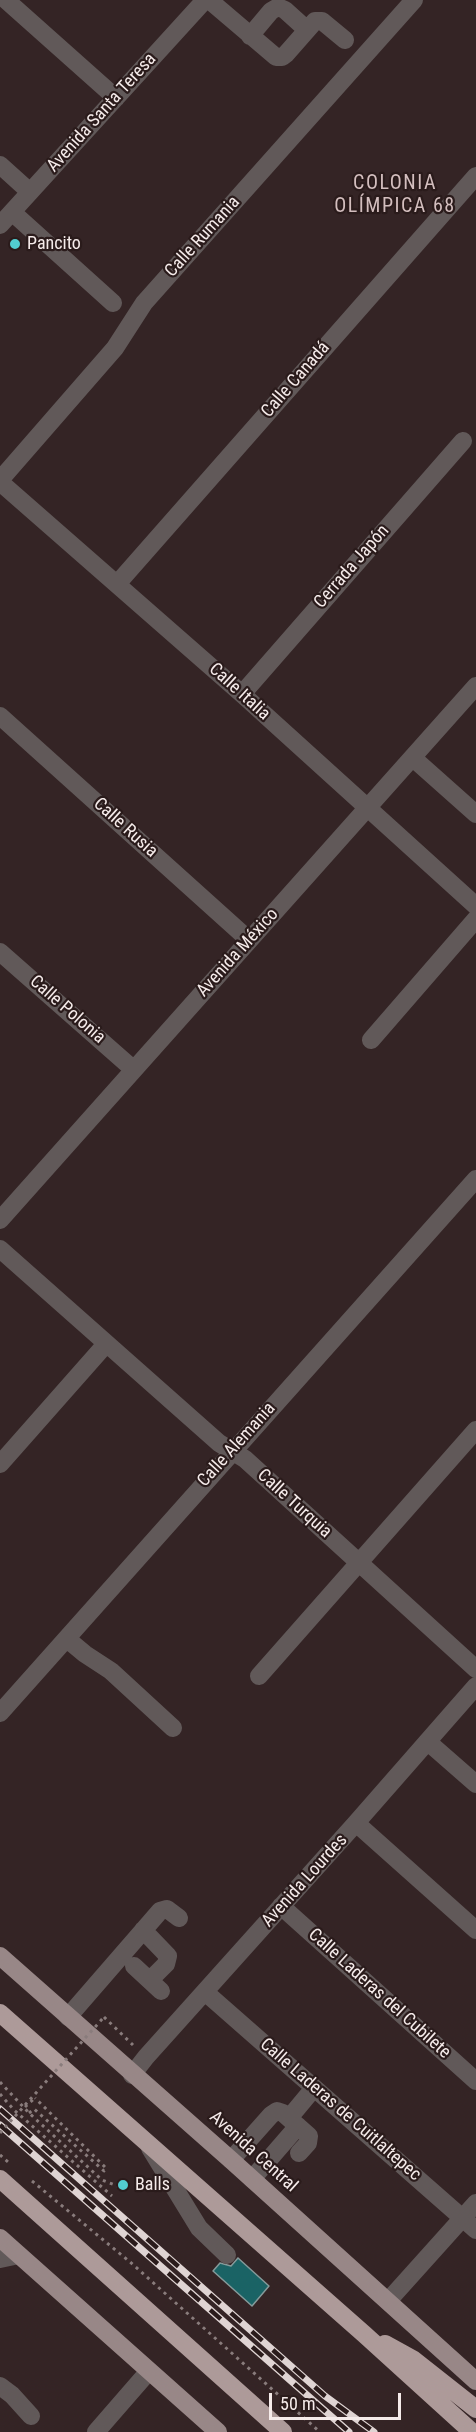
<!DOCTYPE html>
<html>
<head>
<meta charset="utf-8">
<style>
  body { margin:0 }
  #map { position:relative; width:476px; height:2432px; overflow:hidden; background:#342425; font-family:"Roboto Condensed",sans-serif }
  canvas { display:block }
  .scale { position:absolute; left:269px; top:2393px; width:132px; height:27px; box-sizing:border-box; border:3px solid #f5ebea; border-top:0; padding-left:8px; font-size:18px; line-height:21px; white-space:nowrap; color:#f5ebea; -webkit-text-stroke:4px #2a1b1b; paint-order:stroke }
</style>
</head>
<body>
<div id="map">
<canvas width="476" height="2432"></canvas>
<div class="scale">50 m</div>
</div>
<script>
const ctx = document.querySelector('canvas').getContext('2d');
ctx.lineJoin = 'round';
function fill(path, color) { ctx.fillStyle = color; ctx.fill(path, 'evenodd'); }
const toPath = rows => new Path2D(rows.map(r => 'M' + r).join(''));
function stroke(path, color, width, dash) { ctx.strokeStyle = color; ctx.lineWidth = width; ctx.lineCap = dash ? 'butt' : 'round'; ctx.setLineDash(dash || []); ctx.stroke(path); }
function label(font, color, halo, rows, align = 'center') {
  ctx.font = font + ' "Roboto Condensed",sans-serif'; ctx.lineWidth = 4.5; ctx.setLineDash([]); ctx.textBaseline = 'middle'; ctx.strokeStyle = halo; ctx.fillStyle = color; for (const [text, x, y, turn = 0] of rows) {
    ctx.save(); ctx.translate(x, y); ctx.rotate((+turn || 0) * Math.PI / 180); ctx.textAlign = isNaN(turn) ? turn : align; if (halo) ctx.strokeText(text, 0, 0); ctx.fillText(text, 0, 0); ctx.restore();
  }
}
const building = toPath([
  [238,2258,269,2286,252,2306,213,2271,220,2263,231,2266,238,2258]
]);
const path = toPath([
  [104,2017,133,2045],
  [0,2082,29,2113,102,2180,120,2187],
  [0,2094,14,2110,112,2196],
  [29,2113,34,2109,104,2171,106,2168,35,2098],
  [0,2155,8,2162],
  [32,2181,130,2262,320,2432]
]);
const minor = toPath([
  [6,0,116,98],
  [209,0,276,57,282,57,286,54,315,21,322,21,345,40],
  [250,36,271,11,278,7,285,10,306,29],
  [0,165,30,192],
  [12,212,113,303],
  [0,225,205,0],
  [0,480,115,348,144,303,414,0],
  [0,482,242,694,476,906],
  [117,584,476,176],
  [242,694,463,441],
  [0,716,249,940],
  [413,758,476,814],
  [0,952,133,1069],
  [371,1040,476,919],
  [0,1220,476,686],
  [0,1249,219,1443,245,1459,476,1669],
  [0,1464,106,1344],
  [67,1639,85,1654,111,1671,173,1728],
  [259,1676,476,1430],
  [0,1713,476,1179],
  [428,1742,476,1784],
  [356,1823,476,1930],
  [281,1906,476,2081],
  [143,1930,168,1956,166,1964,150,1980],
  [134,1966,161,1991],
  [205,1992,476,2230],
  [68,2017,160,1911,167,1909,179,1918],
  [132,2075,146,2057,356,1823,476,1686],
  [289,2118,314,2088],
  [150,2148,199,2228,227,2255],
  [231,2160,271,2115,277,2111,283,2113,309,2136,308,2143,299,2153],
  [252,2179,298,2126],
  [0,2259,19,2255],
  [388,2301,476,2203],
  [0,2386,12,2395,31,2416],
  [96,2432,149,2371]
]);
const major = toPath([
  [0,1956,231,2160,476,2381],
  [0,2238,218,2432]
]);
const highway = toPath([
  [0,2013,364,2334,472,2432],
  [0,2179,283,2432],
  [385,2344,414,2360,476,2409]
]);
const rail = toPath([
  [0,2109,325,2396,374,2432],
  [0,2125,349,2432]
]);
const pathBridge = toPath([
  [25,2107,35,2098],
  [0,2133,104,2017]
]);
const markers = [
  [15,244,6,"#52cdd0"],
  [123,2185,6,"#52cdd0"]
];
const streetNames = [
  ["Avenida Santa Teresa",102,113,-48],
  ["Calle Rumania",203,237,-48],
  ["Calle Canadá",296,380,-49],
  ["Cerrada Japón",352,567,-49],
  ["Calle Italia",239,692,42],
  ["Calle Rusia",125,828,42],
  ["Avenida México",238,953,-48],
  ["Calle Polonia",67,1010,41],
  ["Calle Alemania",237,1445,-48],
  ["Calle Turquia",294,1504,42],
  ["Avenida Lourdes",305,1881,-48],
  ["Calle Laderas del Cubilete",379,1994,42],
  ["Calle Laderas de Cuitlaltepec",340,2110,41],
  ["Avenida Central",253,2152,42]
];
const poiNames = [
  ["Pancito",27,244],
  ["Balls",135,2185]
];
const neighbourhoodNames = [
  ["COLONIA",395,184],
  ["OLÍMPICA 68",395,207]
];
fill(building, '#1a6365');
stroke(building, '#859a9a', 1.5);
stroke(path, '#897c7c', 3, [3, 4.5]);
stroke(minor, '#615959', 18);
stroke(major, '#988787', 18);
stroke(highway, '#ad9a99', 18);
stroke(rail, '#dfd4d3', 7);
stroke(rail, '#2a1b1b', 4.5, [14]);
stroke(pathBridge, '#897c7c', 3, [3, 4.5]);
for (const [x, y, r, color] of markers) { const dot = new Path2D(); dot.arc(x, y, r, 0, 2 * Math.PI); ctx.fillStyle = color; ctx.fill(dot); stroke(dot, '#2a1b1b', 2); }
label('18px', '#f5ebea', '#2a1b1b', streetNames);
label('18px', '#f5ebea', '#2a1b1b', poiNames, 'left');
ctx.letterSpacing = '1.5px';
label('20px', '#d3bebe', '#2a1b1b', neighbourhoodNames);
ctx.letterSpacing = '0px';
</script>
</body>
</html>
